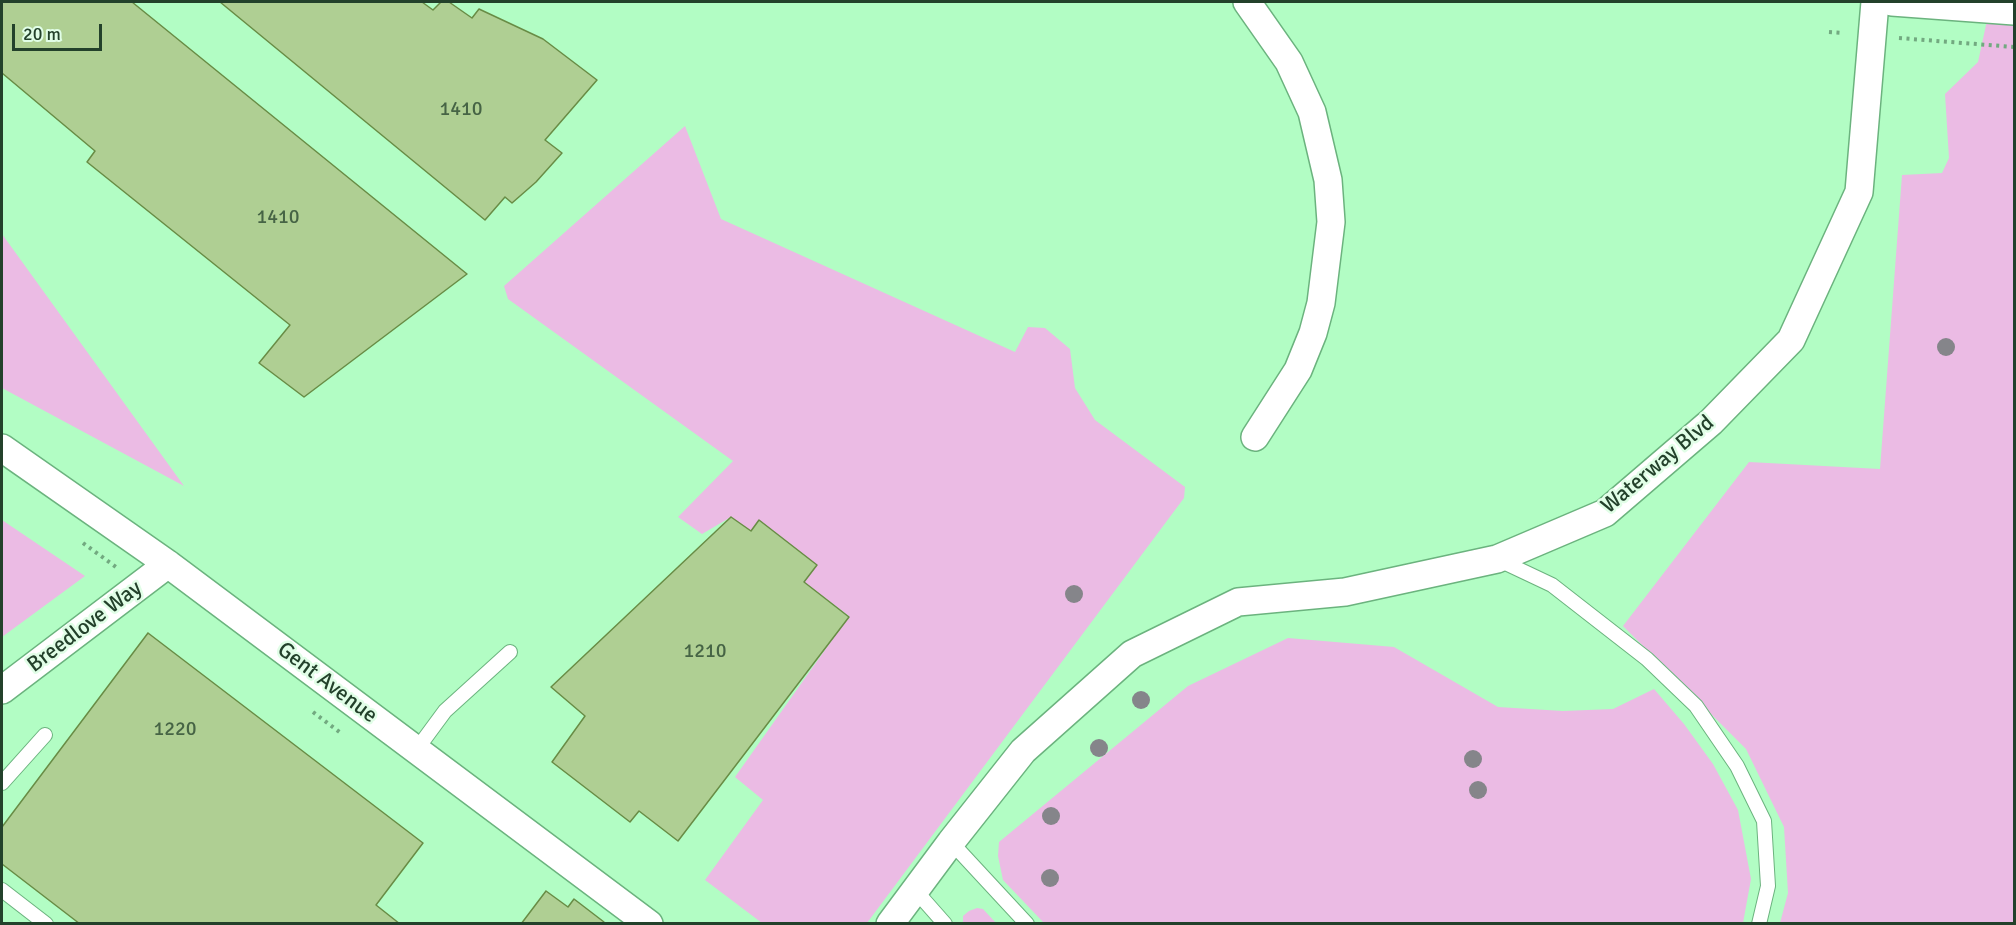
<!DOCTYPE html>
<html>
<head>
<meta charset="utf-8">
<style>
  body { margin:0 }
  #map { position:relative; width:2016px; height:925px; overflow:hidden; background:#b2fdc4; font-family:Signika,sans-serif }
  canvas { display:block }
  .frame { position:absolute; inset:0; border:3px solid #23412b; pointer-events:none }
  .scale { position:absolute; left:12px; top:24px; width:90px; height:27px; box-sizing:border-box; border:3px solid #23412b; border-top:0; padding-left:8px; font-size:18px; line-height:21px; white-space:nowrap; color:#23412b; -webkit-text-stroke:4px #e1fee7; paint-order:stroke }
</style>
</head>
<body>
<div id="map">
<canvas width="2016" height="925"></canvas>
<div class="frame"></div>
<div class="scale">20 m</div>
</div>
<script>
const ctx = document.querySelector('canvas').getContext('2d');
ctx.lineJoin = 'round';
function fill(path, color) { ctx.fillStyle = color; ctx.fill(path, 'evenodd'); }
const toPath = rows => new Path2D(rows.map(r => 'M' + r).join(''));
function stroke(path, color, width, dash) { ctx.strokeStyle = color; ctx.lineWidth = width; ctx.lineCap = dash ? 'butt' : 'round'; ctx.setLineDash(dash || []); ctx.stroke(path); }
function label(font, color, halo, rows, align = 'center') {
  ctx.font = font + ' Signika,sans-serif'; ctx.lineWidth = 5; ctx.setLineDash([]); ctx.textBaseline = 'middle'; ctx.strokeStyle = halo; ctx.fillStyle = color; for (const [text, x, y, turn = 0] of rows) {
    ctx.save(); ctx.translate(x, y); ctx.rotate((+turn || 0) * Math.PI / 180); ctx.textAlign = isNaN(turn) ? turn : align; if (halo) ctx.strokeText(text, 0, 0); ctx.fillText(text, 0, 0); ctx.restore();
  }
}
const green = toPath([
  [1991,2,2014,2,2014,923,1780,923,1788,893,1784,827,1746,749,1623,626,1749,462,1880,469,1902,175,1942,173,1949,158,1945,94,1978,62],
  [685,126,721,219,1015,352,1028,327,1045,328,1070,349,1075,388,1095,420,1185,487,1184,498,867,923,762,923,705,880,763,800,735,777,849,616,804,582,817,565,759,520,751,531,731,517,702,534,678,517,733,461,508,299,504,286],
  [2,234,184,486,2,388],
  [2,520,85,576,2,637],
  [1288,638,1394,647,1498,707,1563,711,1613,709,1654,689,1684,724,1713,764,1738,810,1751,879,1743,923,1044,923,1003,880,998,856,999,842,1188,686],
  [977,908,983,909,996,923,963,923,963,916,969,911]
]);
const building = toPath([
  [2,2,132,2,467,274,304,397,259,363,290,325,87,162,95,151,2,73,2,2],
  [220,2,422,2,433,10,441,2,449,2,472,18,479,9,543,39,597,80,545,140,562,153,536,182,512,203,505,197,485,220,220,2],
  [731,517,751,531,759,520,817,565,804,582,849,617,678,841,639,811,630,822,552,762,585,716,551,687,731,517],
  [148,633,423,843,376,905,400,924,80,924,2,864,2,827,148,633],
  [546,891,568,907,574,899,604,922,602,924,521,924,546,891]
]);
const path = toPath([
  [1829,32,1843,33],
  [1899,38,2014,47],
  [83,543,116,567],
  [313,712,342,734]
]);
const service = toPath([
  [1497,559,1552,585,1647,659,1696,706,1737,766,1764,821,1768,886,1759,924],
  [417,749,445,711,510,652],
  [2,783,45,735],
  [951,842,1027,924],
  [2,890,46,924],
  [915,890,945,924]
]);
const minor = toPath([
  [1247,2,1289,62,1312,112,1328,180,1331,222,1321,303,1313,333,1298,370,1255,437],
  [1892,2,2014,11],
  [2,448,168,564,649,924],
  [2,690,168,564],
  [890,924,951,842,1023,751,1132,654,1238,602,1345,592,1497,559,1605,513,1711,422,1791,340,1859,192,1875,2]
]);
const trees = [
  [1946,347],
  [1074,594],
  [1141,700],
  [1099,748],
  [1473,759],
  [1478,790],
  [1051,816],
  [1050,878]
];
const numberNames = [
  ["1410",461,110],
  ["1410",278,218],
  ["1210",705,652],
  ["1220",175,730]
];
const streetNames = [
  ["Waterway Blvd",1658,465,-40],
  ["Breedlove Way",85,627,-37],
  ["Gent Avenue",327,683,37]
];
fill(green, '#ebbbe4');
fill(building, '#afcf93');
stroke(building, '#688c45', 1.5);
stroke(service, '#6bb37e', 16);
stroke(minor, '#6bb37e', 30);
stroke(path, '#72a980', 4, [3, 4.5]);
stroke(service, '#fff', 14);
stroke(minor, '#fff', 27);
ctx.fillStyle = '#85858a';
for (const [x, y] of trees) { ctx.beginPath(); ctx.arc(x, y, 9, 0, 2 * Math.PI); ctx.fill(); }
label('20px', '#466445', null, numberNames);
label('22px', '#23412b', '#e1fee7', streetNames);
</script>
</body>
</html>
